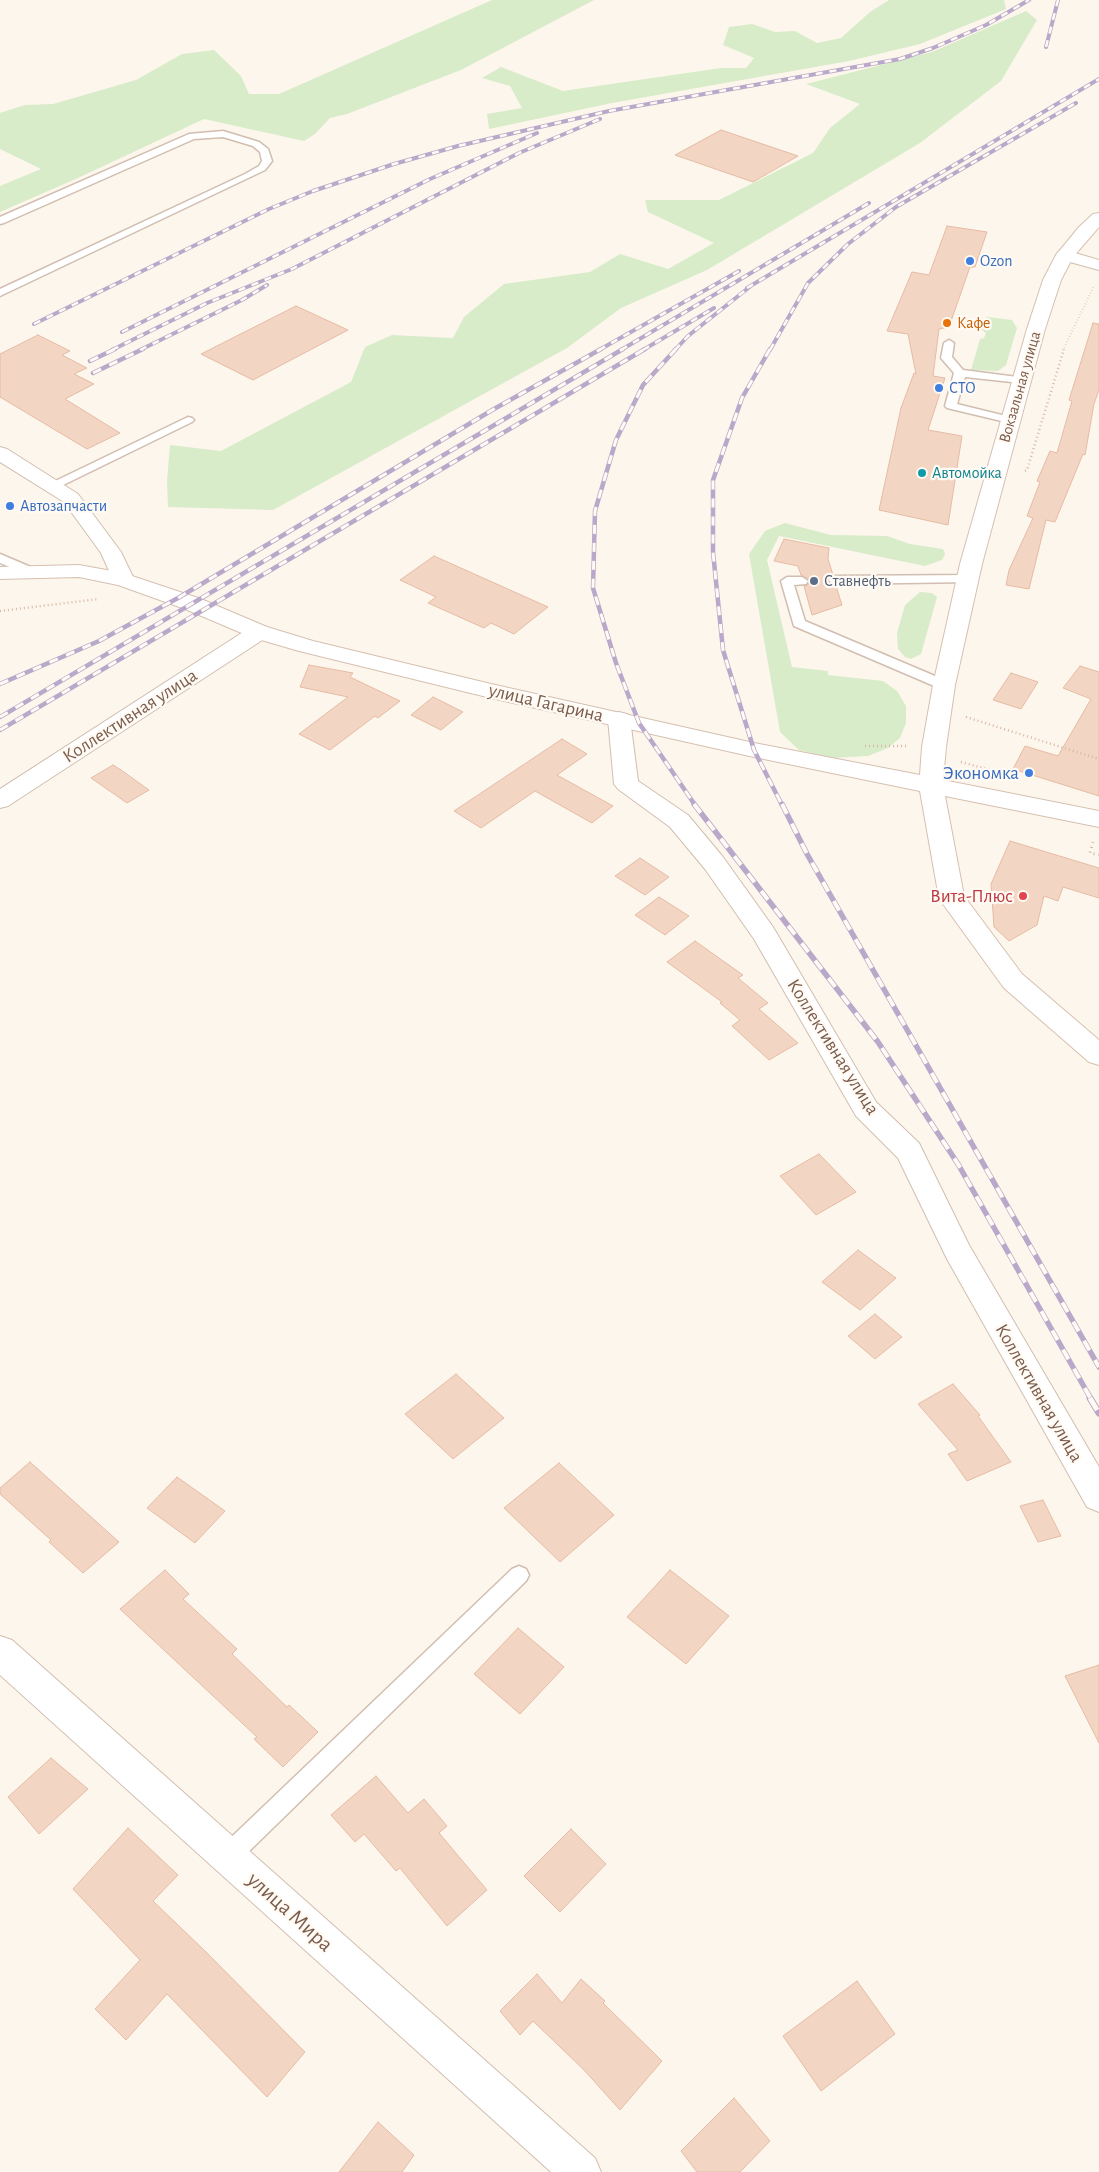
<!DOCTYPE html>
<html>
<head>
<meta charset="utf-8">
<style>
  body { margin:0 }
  canvas { display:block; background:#fdf6ec }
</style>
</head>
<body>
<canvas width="1099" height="2172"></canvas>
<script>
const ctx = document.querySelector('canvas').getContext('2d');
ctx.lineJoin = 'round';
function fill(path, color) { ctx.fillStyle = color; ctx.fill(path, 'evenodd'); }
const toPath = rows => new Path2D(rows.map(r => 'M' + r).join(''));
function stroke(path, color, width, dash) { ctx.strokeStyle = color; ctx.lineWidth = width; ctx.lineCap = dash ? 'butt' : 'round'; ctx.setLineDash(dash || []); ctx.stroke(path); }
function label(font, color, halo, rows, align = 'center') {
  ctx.font = font + ' "Alegreya Sans",sans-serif'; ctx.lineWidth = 4.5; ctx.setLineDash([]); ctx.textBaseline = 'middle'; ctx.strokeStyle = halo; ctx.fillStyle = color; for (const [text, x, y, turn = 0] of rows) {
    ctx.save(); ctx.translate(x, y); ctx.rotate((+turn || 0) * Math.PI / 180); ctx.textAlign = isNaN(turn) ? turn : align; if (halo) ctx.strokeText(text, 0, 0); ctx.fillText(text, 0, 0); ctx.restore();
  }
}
const green = toPath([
  [492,0,594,0,461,70,347,114,330,118,315,134,304,141,204,119,78,178,0,212,0,186,41,169,0,149,0,113,25,105,53,104,136,80,182,54,214,50,241,76,249,94,279,94],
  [889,0,1004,0,1006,9,920,44,849,61,612,103,489,129,487,114,522,108,510,86,482,78,501,67,563,91,721,68,746,68,754,58,723,45,729,27,752,24,775,32,795,31,817,43,841,38,870,12],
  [1026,11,1037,20,1001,81,920,143,707,270,621,308,567,348,273,510,168,507,167,481,170,445,221,451,351,382,365,347,392,335,453,338,464,317,504,284,590,272,620,254,668,269,714,243,648,212,645,200,719,200,813,153,830,128,860,104,806,84,932,52],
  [987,317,1012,320,1017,328,1006,365,998,371,971,370,980,339,984,338,986,333,981,329,985,318],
  [785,523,831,535,887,536,910,544,943,549,945,554,942,560,925,566,779,536,767,560,792,667,828,671,828,675,883,681,897,691,906,706,906,723,900,738,888,748,868,756,833,758,799,750,780,732,749,554,765,531],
  [920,592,932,593,937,597,921,654,911,659,905,657,898,649,897,633,905,605]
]);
const building = toPath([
  [721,130,798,156,753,182,675,155,721,130],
  [947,226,987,232,975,267,970,267,949,327,939,329,933,376,945,378,928,430,962,436,948,525,879,510,901,408,914,373,916,374,908,334,887,331,912,272,929,275,947,226],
  [296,306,348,330,253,380,201,354,296,306],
  [1093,323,1099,324,1099,390,1094,404,1085,455,1083,454,1055,522,1046,520,1029,589,1006,585,1009,570,1033,518,1027,516,1040,482,1037,481,1050,451,1057,453,1072,401,1069,400,1093,323],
  [38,335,70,351,62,355,87,368,74,374,94,384,65,399,120,433,87,449,0,397,0,354,38,335],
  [784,539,829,548,828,559,833,575,826,581,836,586,842,605,812,615,804,586,808,585,809,579,801,575,798,566,774,561,784,539],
  [434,556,548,607,514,634,491,623,484,628,428,603,436,597,400,580,434,556],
  [309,665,353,673,350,677,400,701,378,718,375,716,330,750,299,734,348,697,300,687,309,665],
  [1080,666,1099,672,1099,796,1013,769,1025,746,1058,756,1091,699,1063,688,1080,666],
  [1011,673,1038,682,1021,709,993,700,1011,673],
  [433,697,463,712,441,730,411,715,433,697],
  [562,739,587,754,557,775,613,806,592,823,535,791,481,828,454,811,562,739],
  [113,765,121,770,149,790,127,803,91,778,113,765],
  [1010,841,1099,868,1099,898,1063,887,1058,901,1044,896,1037,925,1009,941,994,927,991,884,1010,841],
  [640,858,669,877,645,895,615,876,640,858],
  [659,897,689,916,665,935,635,915,659,897],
  [695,941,743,975,738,978,768,1003,759,1009,798,1043,769,1060,732,1026,740,1020,720,1003,722,1002,667,962,695,941],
  [819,1154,856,1192,816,1215,780,1176,819,1154],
  [858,1250,896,1278,860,1310,822,1282,858,1250],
  [875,1314,902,1337,875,1359,848,1336,875,1314],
  [456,1374,504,1418,453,1459,405,1414,456,1374],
  [953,1384,980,1415,978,1416,1011,1462,967,1481,948,1454,958,1450,918,1404,953,1384],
  [30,1462,119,1542,83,1573,49,1542,51,1540,0,1494,0,1488,30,1462],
  [559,1463,614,1515,560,1562,504,1508,559,1463],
  [177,1477,225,1511,195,1543,147,1508,177,1477],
  [1043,1500,1061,1536,1038,1542,1020,1506,1043,1500],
  [165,1570,189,1594,183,1599,237,1649,232,1654,287,1707,289,1705,318,1732,283,1767,254,1739,257,1737,120,1609,165,1570],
  [670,1570,729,1616,686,1664,627,1617,670,1570],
  [518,1628,564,1667,520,1714,474,1674,518,1628],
  [1099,1665,1099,1743,1065,1676,1099,1665],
  [51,1758,88,1789,39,1834,8,1797,51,1758],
  [376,1776,408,1813,424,1799,447,1826,439,1833,487,1890,447,1926,400,1868,396,1871,364,1834,355,1842,331,1815,376,1776],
  [128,1828,178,1875,153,1901,205,1951,305,2052,267,2097,167,1994,126,2040,95,2009,140,1960,73,1889,128,1828],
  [571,1829,606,1864,560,1912,524,1876,571,1829],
  [537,1974,562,2003,581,1979,605,2001,603,2003,662,2061,620,2110,584,2070,533,2021,520,2035,500,2011,537,1974],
  [857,1981,895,2034,821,2091,783,2036,857,1981],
  [734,2098,770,2141,740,2172,697,2172,681,2151,734,2098],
  [378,2122,414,2155,402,2172,339,2172,378,2122]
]);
const pathFar2 = toPath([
  [1063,350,1094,286]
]);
const pathFar1 = toPath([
  [1025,471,1027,470,1064,349],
  [0,611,99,599],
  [966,717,1099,759],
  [865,746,906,746],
  [961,762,994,771]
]);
const path = toPath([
  [1093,842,1090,853,1099,855]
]);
const service = toPath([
  [223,131,259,142,268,149,272,161,265,170,0,296,0,289,245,174,259,166,262,161,260,152,253,146,223,137,194,139,4,223,0,224,0,217,189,134,223,131],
  [949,340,954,343,952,357,963,370,1025,378,1027,380,1025,382,1021,383,965,377,957,404,1014,418,1016,420,1014,422,1010,423,947,408,945,406,954,373,941,358,944,343,949,340],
  [188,417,192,418,194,420,192,422,55,489,51,490,45,486,188,417],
  [0,554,33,568,35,571,29,575,0,563,0,554],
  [968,575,972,576,974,579,972,582,834,584,828,580,834,576,968,575],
  [787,577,802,577,808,581,806,584,794,585,805,621,949,682,951,685,949,688,939,688,794,626,781,581,787,577],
  [519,1566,526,1569,529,1575,526,1581,236,1864,228,1867,220,1864,217,1856,220,1848,512,1569,519,1566]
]);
const minor = toPath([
  [1065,250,1099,260,1099,270,1059,259,1056,255,1059,251,1065,250],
  [0,447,7,449,78,494,121,552,134,579,131,584,123,585,115,584,101,553,64,502,0,462,0,447],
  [259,625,267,627,270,632,267,637,8,806,0,808,0,789,251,627,259,625],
  [619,712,627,714,630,719,638,781,688,815,723,857,773,927,876,1102,919,1143,969,1245,1099,1467,1099,1512,1087,1507,947,1259,898,1158,856,1116,754,939,705,869,670,827,618,789,614,784,608,719,611,714,619,712],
  [0,1636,12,1640,595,2158,601,2172,551,2172,0,1675,0,1636]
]);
const secondary = toPath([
  [1099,213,1099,227,1073,257,1061,280,1045,329,982,564,955,685,946,747,943,780,1099,811,1099,827,945,796,964,896,1022,974,1099,1040,1099,1065,1089,1062,1004,988,943,904,939,898,920,791,754,757,491,698,299,651,251,637,185,609,118,585,79,577,0,579,0,567,79,565,123,573,201,599,267,627,313,641,491,684,754,743,920,775,922,747,933,685,960,564,1027,329,1043,280,1056,255,1079,227,1093,214,1099,213]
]);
const railFar3 = toPath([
  [1046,47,1058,0],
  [747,288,1099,79],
  [34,324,269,209,313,191,394,164,458,146,609,111,900,59,933,48,986,25,1029,0],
  [122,332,430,179,537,133],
  [112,350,207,303,292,269,519,153,600,119],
  [140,350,242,300,267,285],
  [599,350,739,271],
  [621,350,869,203],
  [643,350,714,308],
  [675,350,688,336,752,285],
  [770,350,808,283,848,244,896,207,1076,103]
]);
const railFar2 = toPath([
  [676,349,643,385,616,440,595,511,593,588,616,663,639,723,695,805],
  [770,349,742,398,713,480,713,552,723,650,754,750,782,805],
  [90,361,115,349],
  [93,373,143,349],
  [0,684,99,641,178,598,494,409,601,349],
  [0,717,623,349],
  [0,730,645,349]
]);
const railFar1 = toPath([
  [694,804,878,1042,958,1164,1091,1399],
  [782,804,807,854,1099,1367]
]);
const rail = toPath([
  [1090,1398,1099,1413]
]);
const markers = [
  [970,261,5,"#3f7fe0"],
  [947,323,5,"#e8710a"],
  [939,388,5,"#3f7fe0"],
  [922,473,5,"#0f9aa8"],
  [10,506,5,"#3f7fe0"],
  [814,581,5,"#5c6f8a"],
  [1029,773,5,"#3f7fe0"],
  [1023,896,5,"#e0444e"]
];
const farShopnames = [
  ["Ozon",980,261],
  ["СТО",949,388],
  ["Автозапчасти",20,506]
];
const farFoodnames = [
  ["Кафе",957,323]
];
const farStreetnames = [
  ["Вокзальная улица",1020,387,-74]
];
const farCulturenames = [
  ["Автомойка",932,473]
];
const farServicenames = [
  ["Ставнефть",824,581]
];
const streetNames = [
  ["улица Гагарина",546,703,13],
  ["Коллективная улица",130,716,-33],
  ["Коллективная улица",833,1047,58],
  ["Коллективная улица",1039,1393,60]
];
const shopNames = [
  ["Экономка",1019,773]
];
const healthNames = [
  ["Вита-Плюс",1013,896]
];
const nearStreetnames = [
  ["улица Мира",290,1912,42]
];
fill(green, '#d8ecc9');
fill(building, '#f3d5c3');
stroke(building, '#e6bba3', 1);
stroke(service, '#d1beb0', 3);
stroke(minor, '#d1beb0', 2);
stroke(secondary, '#d6c0b0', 2);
stroke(pathFar2, '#d9b8a5', 2, [0.5, 2.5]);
stroke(pathFar1, '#d9b8a5', 2.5, [1, 3]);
stroke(path, '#d9b8a5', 3, [1, 4]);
fill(service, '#fff');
fill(minor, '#fff');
fill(secondary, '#fff');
stroke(railFar3, '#b9a8c9', 4);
stroke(railFar2, '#b9a8c9', 4.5);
stroke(railFar1, '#b9a8c9', 5.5);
stroke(rail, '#b9a8c9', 7);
stroke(railFar3, '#fffaf3', 2.5, [7]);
stroke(railFar2, '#fffaf3', 3, [9]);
stroke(railFar1, '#fffaf3', 4, [11]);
stroke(rail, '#fffaf3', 5, [14]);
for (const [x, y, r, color] of markers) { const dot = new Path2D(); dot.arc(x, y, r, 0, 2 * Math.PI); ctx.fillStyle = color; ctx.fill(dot); stroke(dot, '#fffaf3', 2); }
label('16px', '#366cbe', '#fffaf3', farShopnames, 'left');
label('16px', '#c56008', '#fffaf3', farFoodnames, 'left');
label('16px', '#7a5c4d', '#fffaf3', farStreetnames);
label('16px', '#0d838f', '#fffaf3', farCulturenames, 'left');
label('16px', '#4e5e75', '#fffaf3', farServicenames, 'left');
label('19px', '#7a5c4d', '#fffaf3', streetNames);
label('19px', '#366cbe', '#fffaf3', shopNames, 'right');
label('19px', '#be3a42', '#fffaf3', healthNames, 'right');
label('22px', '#7a5c4d', '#fffaf3', nearStreetnames);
</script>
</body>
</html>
